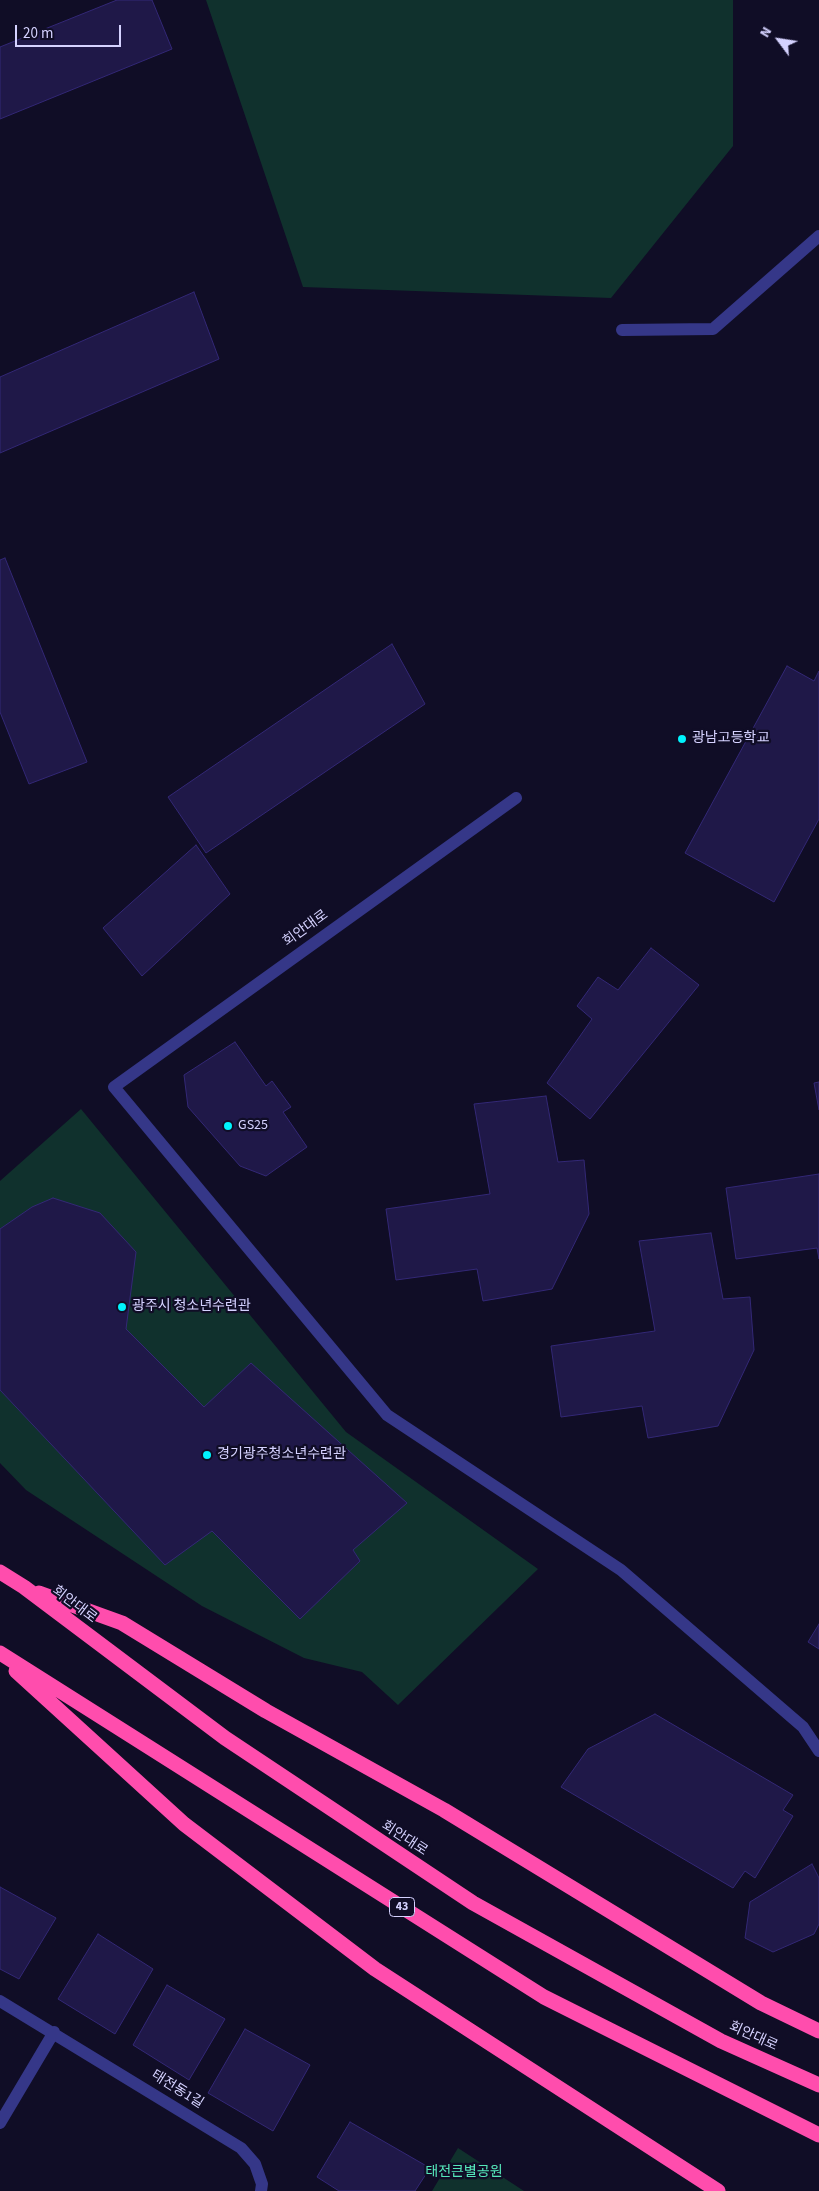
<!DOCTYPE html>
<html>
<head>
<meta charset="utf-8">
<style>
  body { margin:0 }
  #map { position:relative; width:819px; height:2191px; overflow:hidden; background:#100d26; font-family:"Source Sans 3",sans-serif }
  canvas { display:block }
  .north { position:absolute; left:754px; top:15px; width:50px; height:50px; -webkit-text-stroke:4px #100d26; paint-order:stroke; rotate:301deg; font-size:14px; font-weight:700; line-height:20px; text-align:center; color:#d5d2ff }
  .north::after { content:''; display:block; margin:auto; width:18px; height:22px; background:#d5d2ff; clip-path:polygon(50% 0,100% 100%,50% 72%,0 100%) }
  .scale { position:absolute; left:15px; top:25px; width:106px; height:22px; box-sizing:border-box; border:2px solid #d5d2ff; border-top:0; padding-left:6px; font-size:15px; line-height:18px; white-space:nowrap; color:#d5d2ff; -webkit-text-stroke:4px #100d26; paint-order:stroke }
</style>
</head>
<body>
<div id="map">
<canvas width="819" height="2191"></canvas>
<div class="north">N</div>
<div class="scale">20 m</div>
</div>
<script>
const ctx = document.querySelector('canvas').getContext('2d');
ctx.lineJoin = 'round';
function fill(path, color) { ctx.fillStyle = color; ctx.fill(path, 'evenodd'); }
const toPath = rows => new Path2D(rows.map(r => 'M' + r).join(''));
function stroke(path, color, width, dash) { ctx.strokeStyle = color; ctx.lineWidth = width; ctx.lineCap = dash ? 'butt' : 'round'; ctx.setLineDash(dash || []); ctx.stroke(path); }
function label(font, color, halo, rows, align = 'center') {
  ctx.font = font + ' "Source Sans 3","Noto Sans KR",sans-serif'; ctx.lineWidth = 4.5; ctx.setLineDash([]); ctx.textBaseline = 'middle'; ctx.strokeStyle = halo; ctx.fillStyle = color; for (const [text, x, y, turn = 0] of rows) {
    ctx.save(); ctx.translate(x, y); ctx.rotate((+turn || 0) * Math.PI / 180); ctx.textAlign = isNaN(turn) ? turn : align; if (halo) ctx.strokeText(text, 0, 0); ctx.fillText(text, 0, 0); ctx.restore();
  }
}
const green = toPath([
  [206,0,733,0,733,146,611,298,303,287],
  [81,1109,346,1432,538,1569,398,1705,362,1672,304,1658,202,1606,26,1490,0,1463,0,1181],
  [458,2148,524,2191,432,2191]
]);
const building = toPath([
  [117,0,152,0,172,49,0,119,0,47,117,0],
  [194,292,219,359,0,453,0,377,194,292],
  [5,558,87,762,29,784,0,712,0,560,5,558],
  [392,644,425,704,206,853,168,797,392,644],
  [787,666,814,681,819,671,819,819,774,902,685,853,787,666],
  [196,845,230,894,142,976,103,928,196,845],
  [651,948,699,985,590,1119,547,1083,592,1019,577,1006,598,977,618,990,651,948],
  [235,1042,266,1086,272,1081,291,1107,283,1112,307,1147,266,1176,240,1166,188,1107,184,1075,235,1042],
  [819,1082,819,1110,814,1083,819,1082],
  [546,1096,558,1162,584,1160,589,1214,552,1289,483,1301,477,1269,396,1280,386,1209,490,1194,474,1104,546,1096],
  [819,1174,819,1259,817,1248,736,1259,726,1188,819,1174],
  [53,1198,100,1213,136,1252,126,1329,204,1407,251,1363,407,1503,353,1550,360,1561,300,1619,212,1531,165,1565,0,1390,0,1229,32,1207,53,1198],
  [711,1233,723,1299,750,1297,754,1350,718,1426,648,1438,642,1406,561,1417,551,1346,655,1331,639,1241,711,1233],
  [819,1624,819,1649,808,1642,819,1624],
  [655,1714,793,1795,783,1810,793,1816,755,1878,745,1871,733,1888,561,1787,588,1749,655,1714],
  [812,1864,819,1878,819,1924,814,1934,773,1952,745,1938,750,1902,812,1864],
  [0,1887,56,1918,19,1979,0,1969,0,1887],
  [98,1934,153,1969,115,2034,58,1999,98,1934],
  [167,1985,225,2019,189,2080,133,2045,167,1985],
  [245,2029,310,2065,273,2131,208,2093,245,2029],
  [350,2122,430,2168,415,2191,339,2191,317,2177,350,2122]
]);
const street = toPath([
  [622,330,713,329,819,236],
  [516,798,114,1087,387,1415,621,1570,803,1727,819,1751],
  [0,2001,241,2148,255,2164,262,2184,261,2191],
  [0,2123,54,2032]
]);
const highway = toPath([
  [0,1572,24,1587,225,1738,473,1903,721,2041,819,2085],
  [39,1593,122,1623,266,1711,444,1810,761,2003,819,2031],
  [0,1653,544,1997,819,2135],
  [16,1671,184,1824,375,1969,718,2191]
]);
const markers = [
  [682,739,5,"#00f3fd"],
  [228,1126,5,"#00f3fd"],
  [122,1307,5,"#00f3fd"],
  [207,1455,5,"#00f3fd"]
];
const shields = [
  [402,1907,25]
];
const shieldNames = [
  ["43",402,1907]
];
const poiNames = [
  ["광남고등학교",692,739],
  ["GS25",238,1126],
  ["광주시 청소년수련관",132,1307],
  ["경기광주청소년수련관",217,1455]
];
const streetNames = [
  ["회안대로",306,929,-36],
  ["회안대로",74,1605,37],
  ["회안대로",404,1839,33],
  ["회안대로",753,2037,24],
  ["태전동1길",177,2090,32]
];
const parkNames = [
  ["태전큰별공원",464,2173]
];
fill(green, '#10312d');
fill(building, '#1f1848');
stroke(building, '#332876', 1);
stroke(street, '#353788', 12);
stroke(highway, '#ff4dad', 15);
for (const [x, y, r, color] of markers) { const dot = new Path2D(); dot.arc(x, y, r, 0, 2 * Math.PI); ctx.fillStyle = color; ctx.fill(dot); stroke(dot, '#100d26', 2); }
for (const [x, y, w] of shields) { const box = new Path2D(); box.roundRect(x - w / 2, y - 9.5, w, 19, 4); ctx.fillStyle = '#100d26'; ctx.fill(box); stroke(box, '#d5d2ff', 1); }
label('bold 12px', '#d5d2ff', null, shieldNames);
label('14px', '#d5d2ff', '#100d26', poiNames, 'left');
label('14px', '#d5d2ff', '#100d26', streetNames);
label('14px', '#55e8ba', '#100d26', parkNames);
</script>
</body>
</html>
